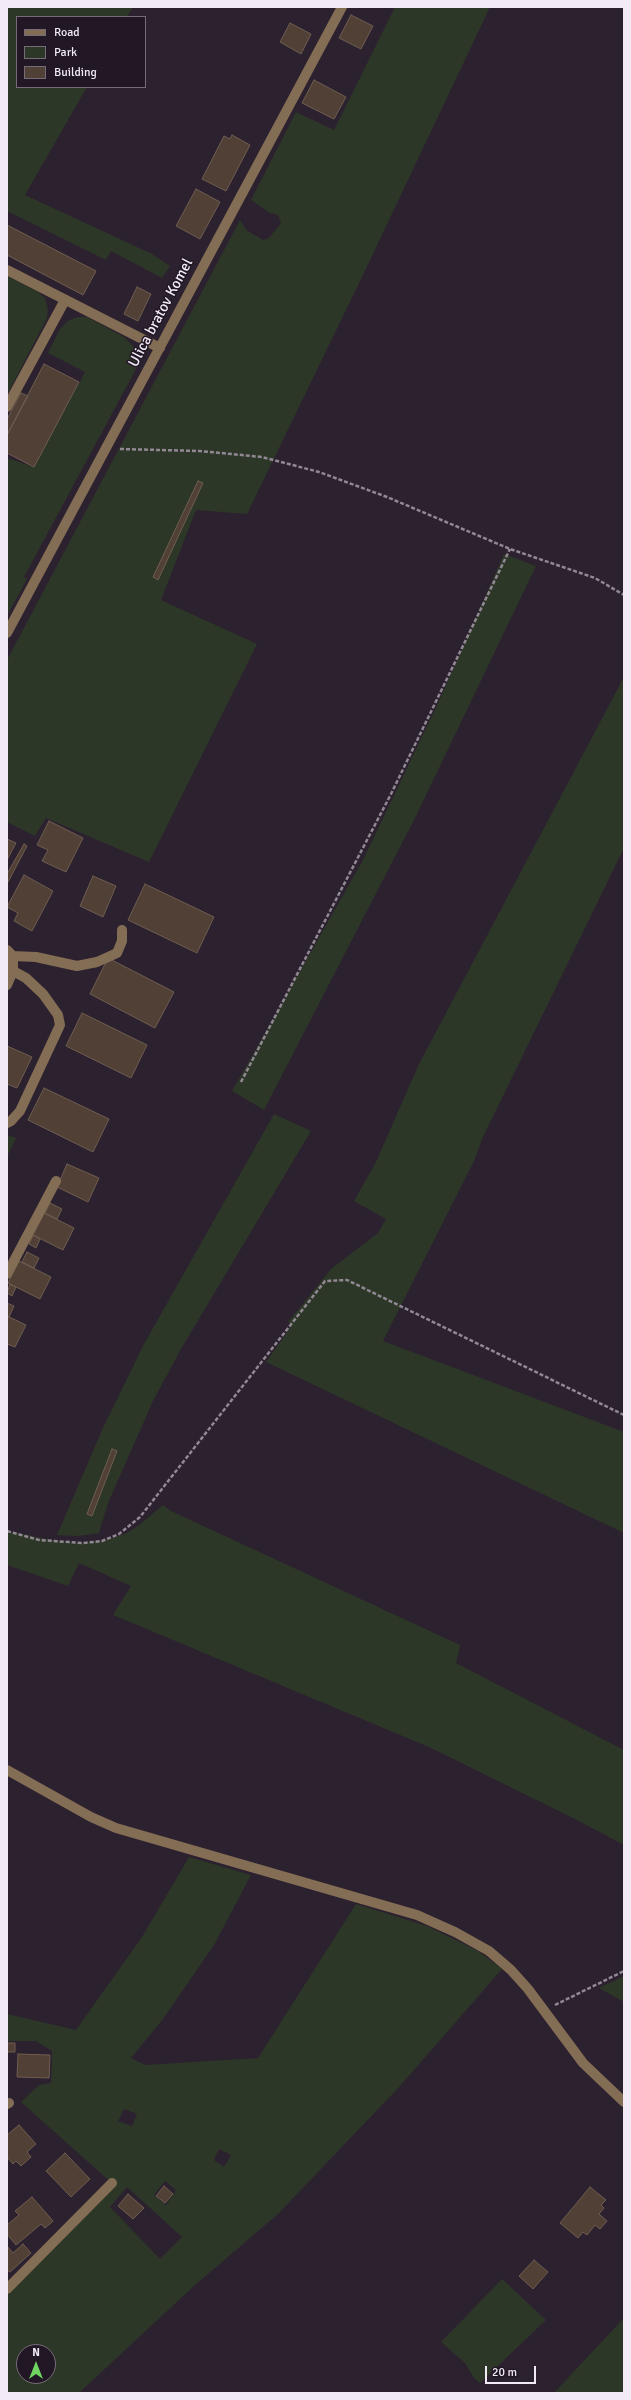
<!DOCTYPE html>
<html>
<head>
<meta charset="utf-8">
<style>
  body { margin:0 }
  #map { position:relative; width:631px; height:2400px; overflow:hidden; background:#2c212f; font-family:Signika,sans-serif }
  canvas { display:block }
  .frame { position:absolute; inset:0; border:8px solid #f2eaf4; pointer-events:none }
  .legend { position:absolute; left:16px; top:16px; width:130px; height:72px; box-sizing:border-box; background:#221825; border:1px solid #756c78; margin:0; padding:5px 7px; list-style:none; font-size:12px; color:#f2eaf4 }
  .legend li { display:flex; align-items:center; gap:8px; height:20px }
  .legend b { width:20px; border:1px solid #756c78 }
  .north { position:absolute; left:16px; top:2344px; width:40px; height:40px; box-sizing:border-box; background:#221825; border:1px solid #756c78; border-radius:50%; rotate:0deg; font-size:11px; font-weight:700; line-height:16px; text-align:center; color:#f2eaf4 }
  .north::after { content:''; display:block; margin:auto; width:14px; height:18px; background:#6ed360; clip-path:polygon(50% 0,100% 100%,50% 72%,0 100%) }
  .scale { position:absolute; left:485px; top:2366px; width:51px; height:18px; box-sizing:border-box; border:2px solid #f2eaf4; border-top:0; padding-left:5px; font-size:12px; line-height:14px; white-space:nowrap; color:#f2eaf4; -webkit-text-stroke:3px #221825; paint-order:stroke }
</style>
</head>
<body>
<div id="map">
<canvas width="631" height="2400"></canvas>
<div class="frame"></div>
<ul class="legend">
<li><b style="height:5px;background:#836d54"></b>Road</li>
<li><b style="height:11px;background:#2d3728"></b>Park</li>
<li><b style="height:11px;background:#514035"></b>Building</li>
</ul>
<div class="north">N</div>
<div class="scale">20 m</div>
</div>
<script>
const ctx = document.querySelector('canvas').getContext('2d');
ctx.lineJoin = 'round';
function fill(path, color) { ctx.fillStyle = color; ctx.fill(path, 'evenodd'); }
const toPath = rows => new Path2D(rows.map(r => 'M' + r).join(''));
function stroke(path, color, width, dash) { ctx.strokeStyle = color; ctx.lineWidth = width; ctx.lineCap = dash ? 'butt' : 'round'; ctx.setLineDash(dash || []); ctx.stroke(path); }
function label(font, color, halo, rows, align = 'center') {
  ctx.font = font + ' Signika,sans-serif'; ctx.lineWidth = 3; ctx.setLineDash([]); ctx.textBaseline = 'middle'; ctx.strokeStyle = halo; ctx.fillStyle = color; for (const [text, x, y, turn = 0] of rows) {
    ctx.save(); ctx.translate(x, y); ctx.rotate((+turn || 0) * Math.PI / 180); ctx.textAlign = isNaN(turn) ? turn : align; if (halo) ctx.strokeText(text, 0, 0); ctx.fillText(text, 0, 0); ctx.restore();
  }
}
const green = toPath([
  [7,7,133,7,127,17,17,17,17,87,87,87,25,195,152,254,170,266,162,278,111,251,106,260,7,211],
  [395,7,490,7,362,277,247,514,196,510,161,600,257,644,149,862,46,818,35,836,7,822,7,660,240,220,246,230,263,240,269,238,281,223,278,215,270,213,251,200,296,112,334,130],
  [7,276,37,291,45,298,48,309,47,318,7,395],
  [78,317,87,317,124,337,143,356,24,577,27,579,7,616,7,458,34,467,85,372,48,353,60,329,69,320],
  [504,554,536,566,415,818,264,1110,232,1091,363,860,440,699],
  [624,677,624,848,482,1139,474,1161,383,1341,624,1432,624,1533,266,1362,292,1325,288,1322,331,1269,378,1233,386,1219,354,1201,376,1162,419,1064],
  [274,1114,311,1131,181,1349,153,1401,108,1503,99,1533,78,1536,57,1535,102,1430,144,1344],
  [7,1135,16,1138,7,1157],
  [163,1505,171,1511,460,1645,456,1663,624,1750,624,1845,577,1820,429,1747,113,1615,131,1586,79,1563,68,1586,7,1565,7,1531,58,1541,82,1543,108,1539,125,1534,138,1526],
  [189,1857,251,1875,214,1945,163,2019,131,2058,145,2065,258,2058,356,1904,427,1926,478,1951,502,1969,400,2086,278,2214,194,2286,79,2393,7,2393,7,2293,114,2185,21,2102,39,2085,51,2083,52,2051,36,2041,7,2041,7,2014,76,2030,142,1937],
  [124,2109,137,2114,132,2126,118,2121],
  [219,2149,231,2155,224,2167,214,2160],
  [165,2181,176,2190,166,2205,154,2195],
  [127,2187,182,2237,160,2259,110,2207],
  [24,2352,48,2352,48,2376,24,2376],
  [624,1976,624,2002,599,1988],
  [502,2279,546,2320,480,2383,474,2378,465,2363,441,2342],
  [624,2318,624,2393,554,2393,579,2366]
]);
const building = toPath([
  [351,15,373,26,361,49,339,38,351,15],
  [290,23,311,34,301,54,280,42,290,23],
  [314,80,346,97,334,119,302,103,314,80],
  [232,135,250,145,226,191,202,179,224,136,230,139,232,135],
  [196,189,220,202,200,239,176,226,196,189],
  [7,225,96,271,83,295,7,255,7,225],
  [137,287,151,294,138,321,124,314,137,287],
  [44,364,79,382,34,467,7,453,7,435,44,364],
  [21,393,28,396,7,435,7,419,21,393],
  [198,481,203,483,158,580,153,577,198,481],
  [49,821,83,838,66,872,42,861,48,850,37,845,49,821],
  [7,839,16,843,7,860,7,839],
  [24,844,27,846,8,882,7,874,24,844],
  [24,875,53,891,32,931,14,921,18,913,7,907,24,875],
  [93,876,116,886,103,917,80,906,93,876],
  [145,884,214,917,197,953,128,920,145,884],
  [108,958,174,992,155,1028,90,994,108,958],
  [82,1013,147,1045,131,1078,66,1046,82,1013],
  [7,1046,32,1057,17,1088,7,1084,7,1046],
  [44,1088,109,1119,93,1152,28,1120,44,1088],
  [67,1164,99,1178,88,1202,57,1187,67,1164],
  [50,1203,62,1209,57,1219,45,1213,50,1203],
  [42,1212,74,1228,63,1250,31,1234,42,1212],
  [33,1235,40,1239,36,1248,29,1244,33,1235],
  [27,1252,39,1258,34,1268,22,1262,27,1252],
  [19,1261,51,1277,40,1299,8,1283,19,1261],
  [10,1284,16,1287,12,1296,7,1293,10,1284],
  [7,1303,14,1306,9,1317,7,1316,7,1303],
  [7,1316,26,1325,15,1347,7,1344,7,1316],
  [112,1449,117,1451,92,1516,87,1514,112,1449],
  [7,2043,15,2043,15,2052,7,2052,7,2043],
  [18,2054,50,2055,49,2078,17,2077,18,2054],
  [19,2125,36,2144,27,2152,31,2157,21,2166,16,2161,13,2164,7,2157,7,2135,19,2125],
  [65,2153,90,2179,71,2197,46,2171,65,2153],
  [164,2186,173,2194,165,2203,156,2196,164,2186],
  [590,2187,606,2200,601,2205,604,2208,599,2214,607,2221,600,2229,595,2225,587,2235,583,2232,578,2238,560,2223,590,2187],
  [128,2194,144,2208,133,2219,118,2206,128,2194],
  [32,2197,53,2221,45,2228,41,2224,16,2245,7,2234,7,2225,19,2215,15,2211,32,2197],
  [23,2244,31,2253,10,2272,7,2270,7,2246,13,2253,23,2244],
  [534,2260,548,2272,533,2289,519,2276,534,2260]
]);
const path = toPath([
  [120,449,200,451,262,457,319,472,387,497,510,549,595,578,624,595],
  [241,1082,391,794,510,549],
  [7,1531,39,1540,83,1543,102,1541,119,1534,140,1517,325,1281,347,1280,624,1415],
  [555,2005,624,1971]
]);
const minor = toPath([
  [7,270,160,348],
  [7,407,65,300],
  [7,633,342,7],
  [7,950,13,956,13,971,7,985],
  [13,956,36,957,77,966,97,962,117,953,122,941,122,930],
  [7,1123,11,1121,20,1111,60,1025,58,1015,43,994,26,978,13,971],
  [7,1274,56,1181],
  [7,1770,91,1817,116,1828,417,1915,455,1932,489,1951,511,1970,528,1989,583,2063,624,2102],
  [7,2104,9,2103],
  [7,2289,112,2183]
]);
const streetNames = [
  ["Ulica bratov Komel",161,313,-62]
];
fill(green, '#2d3728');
fill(building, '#514035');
stroke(building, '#6f5d51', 1);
stroke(path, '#918893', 2.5, [4, 2]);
stroke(minor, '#836d54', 10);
label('15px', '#f2eaf4', '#221825', streetNames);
</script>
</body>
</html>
